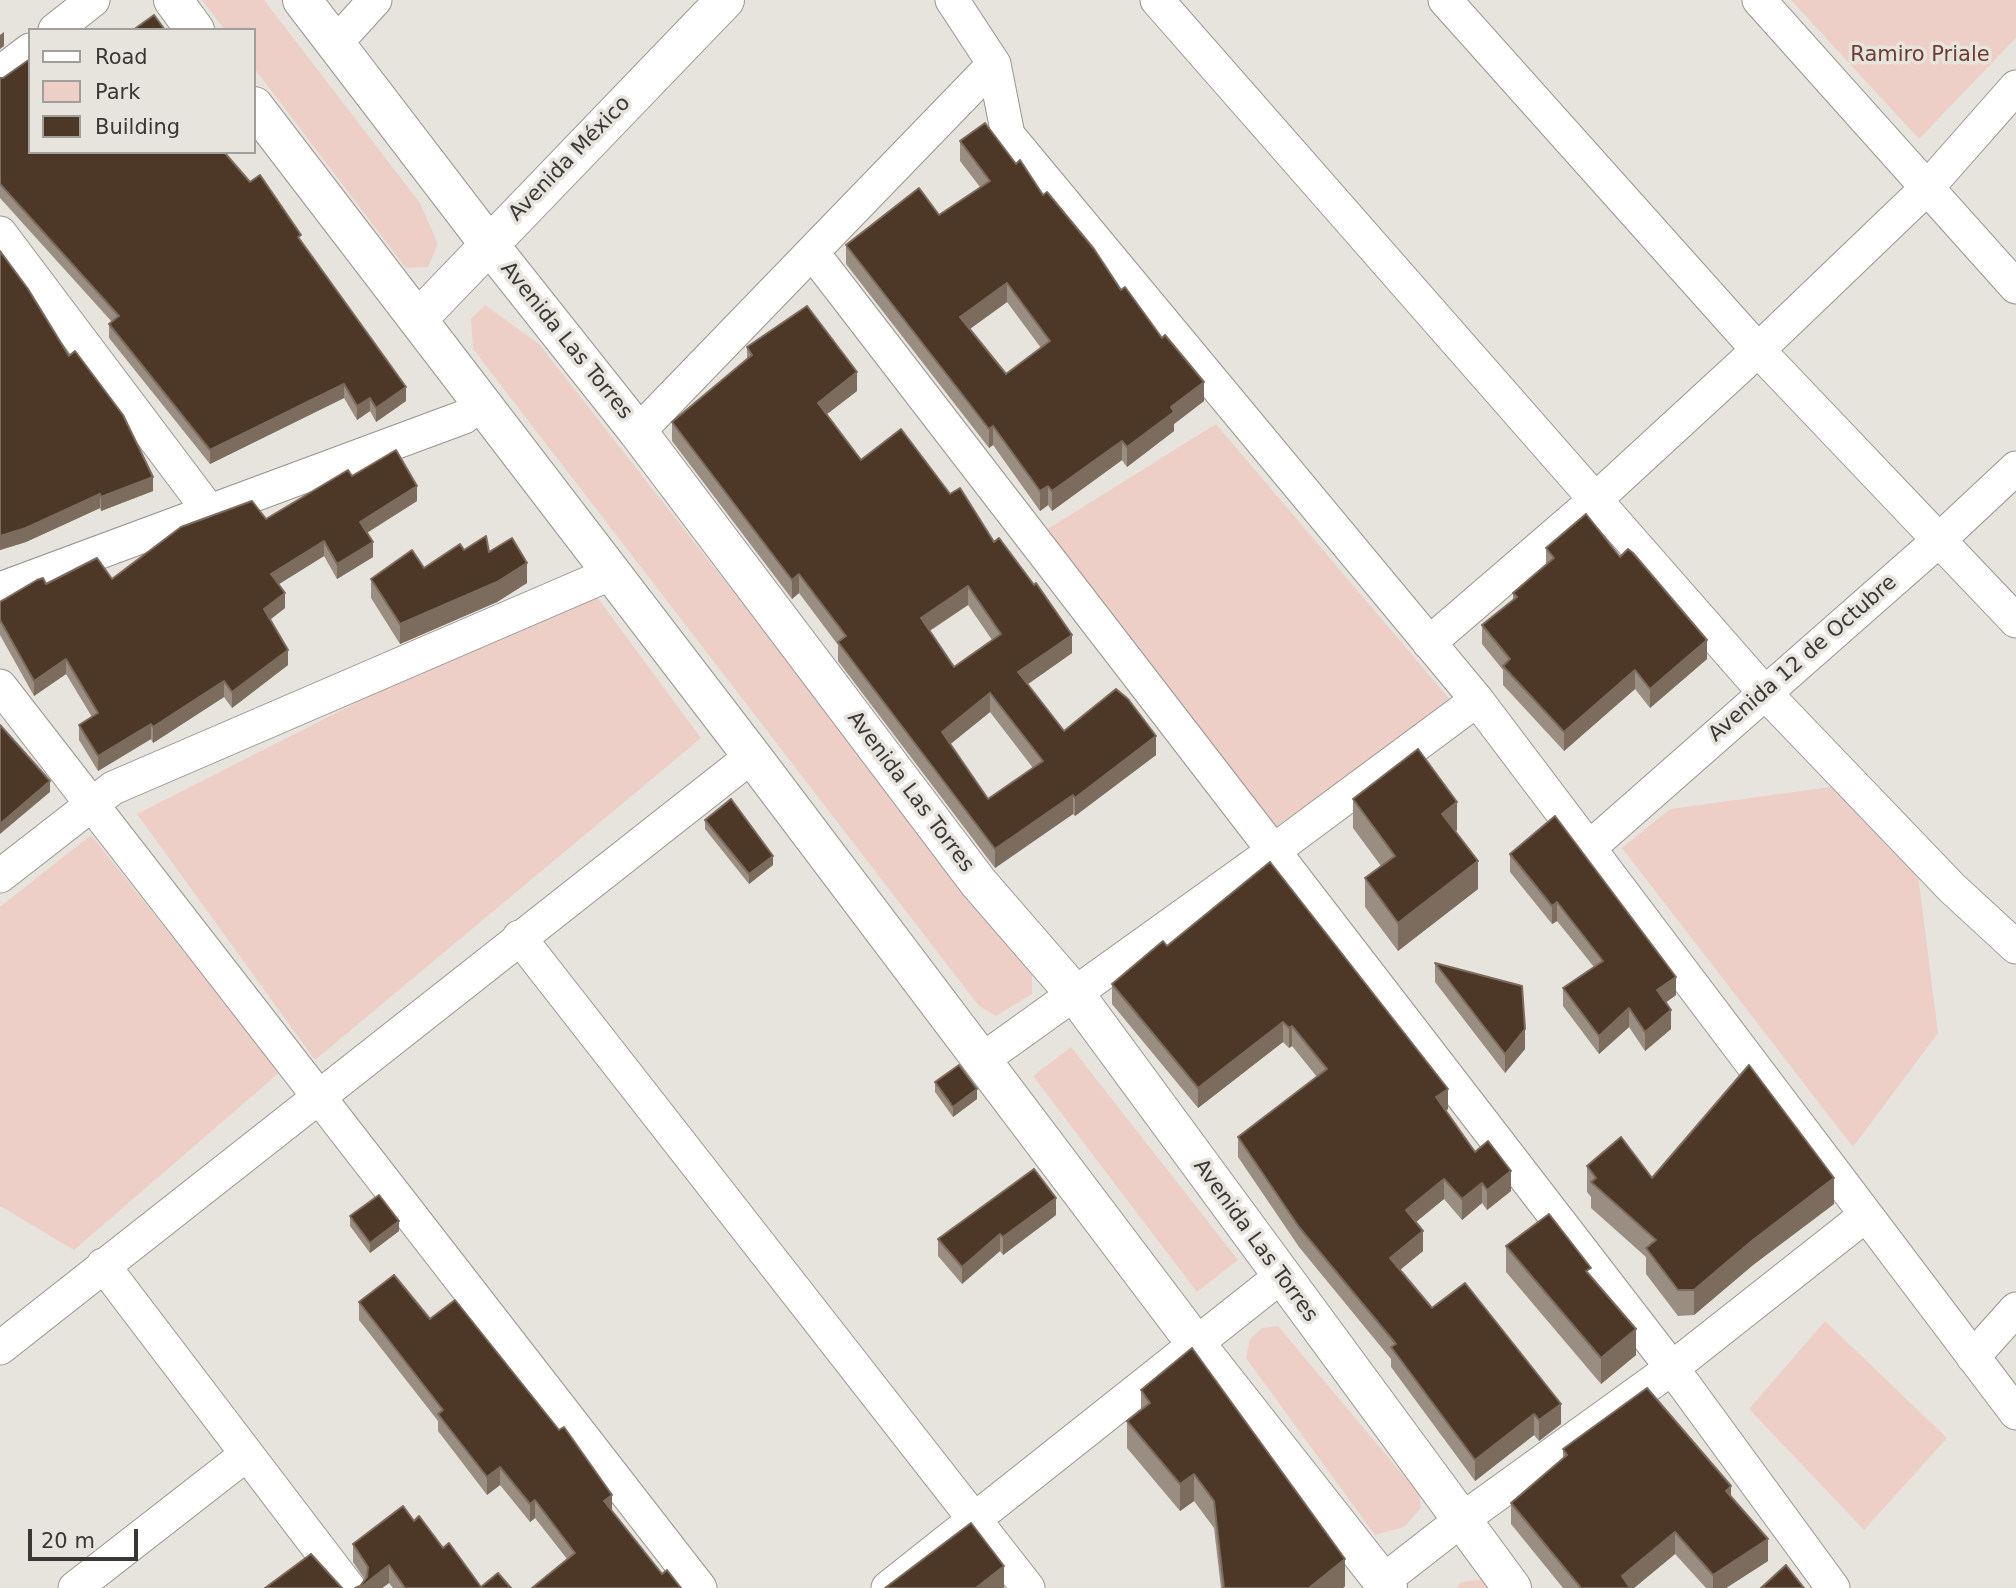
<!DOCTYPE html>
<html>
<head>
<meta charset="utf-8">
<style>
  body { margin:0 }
  #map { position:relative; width:2016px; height:1588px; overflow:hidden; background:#e7e4de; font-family:"DejaVu Sans",sans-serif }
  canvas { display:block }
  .legend { position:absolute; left:28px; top:28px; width:228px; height:126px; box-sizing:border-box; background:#e7e4de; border:2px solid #a19f9a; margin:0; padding:9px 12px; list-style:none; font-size:21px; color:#393835 }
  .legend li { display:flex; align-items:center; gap:14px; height:35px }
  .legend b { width:35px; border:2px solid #a19f9a }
  .scale { position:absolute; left:28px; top:1529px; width:110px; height:32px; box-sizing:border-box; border:4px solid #393835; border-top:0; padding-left:9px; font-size:21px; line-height:24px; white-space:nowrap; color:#393835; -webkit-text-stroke:5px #e7e4de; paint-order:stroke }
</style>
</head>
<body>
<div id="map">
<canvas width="2016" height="1588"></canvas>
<ul class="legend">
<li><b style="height:9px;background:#fff"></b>Road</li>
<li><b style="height:19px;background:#eecfc7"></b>Park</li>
<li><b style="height:19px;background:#4d3827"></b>Building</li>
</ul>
<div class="scale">20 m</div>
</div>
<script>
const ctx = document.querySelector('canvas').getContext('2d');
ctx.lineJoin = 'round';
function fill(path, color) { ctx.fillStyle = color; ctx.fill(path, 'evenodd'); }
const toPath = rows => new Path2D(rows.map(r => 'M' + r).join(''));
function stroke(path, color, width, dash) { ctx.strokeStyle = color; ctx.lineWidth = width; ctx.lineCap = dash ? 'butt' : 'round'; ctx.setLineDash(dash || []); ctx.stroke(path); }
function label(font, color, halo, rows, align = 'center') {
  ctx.font = font + ' "DejaVu Sans",sans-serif'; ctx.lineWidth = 7; ctx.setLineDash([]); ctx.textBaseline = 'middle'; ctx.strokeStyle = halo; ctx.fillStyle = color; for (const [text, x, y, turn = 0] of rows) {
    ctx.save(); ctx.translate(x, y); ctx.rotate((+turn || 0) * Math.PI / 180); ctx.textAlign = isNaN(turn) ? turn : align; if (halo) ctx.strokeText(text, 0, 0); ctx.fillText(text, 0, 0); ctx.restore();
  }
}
const green = toPath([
  [202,0,264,0,420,203,438,244,428,267,406,268,254,68,254,30,225,30],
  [1791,0,2016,0,2016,38,1919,139],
  [485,305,539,344,1032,973,1032,994,996,1016,979,1006,473,349,471,319],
  [1216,424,1452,702,1271,830,1046,530],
  [588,585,701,738,315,1060,137,814],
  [1845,785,1917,866,1938,1033,1853,1147,1622,848,1670,809],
  [91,835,280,1072,74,1250,0,1206,0,907],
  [1071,1047,1238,1260,1197,1292,1033,1076],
  [1825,1321,1947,1438,1864,1530,1749,1409],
  [1278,1326,1419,1494,1421,1508,1404,1527,1375,1535,1246,1358,1250,1339,1262,1328],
  [1484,1579,1491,1588,1457,1588,1461,1582]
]);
const street = toPath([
  [952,0,994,64,1008,135,1477,700,2016,1413],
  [1157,0,1765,693,1952,888,2016,947],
  [1445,0,1758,350,2016,621],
  [1759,0,2016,287],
  [55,30,93,0],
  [335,44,375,0],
  [0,73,30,50],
  [0,233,210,512],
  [812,252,1672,1368,1833,1588],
  [638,432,994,64],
  [0,589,464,417,482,403],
  [1429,643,1595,500,1758,350,1927,188,2016,87],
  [0,686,700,1588],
  [1589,848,1938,541,2016,468],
  [0,876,113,788,612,573],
  [519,937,1028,1588],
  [982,1060,1272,852,1477,700],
  [103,1265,349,1588],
  [0,1348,752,756],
  [1973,1357,2016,1309],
  [75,1588,247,1454],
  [888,1588,1280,1277],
  [1381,1588,1383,1581,1460,1521,1672,1368,1866,1215]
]);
const secondary = toPath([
  [173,0,195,30],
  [302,0,488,243,638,432,978,882,1075,994,1512,1588],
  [254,106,752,756,1196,1344,1388,1588],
  [418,319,725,0]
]);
const wall = toPath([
  [0,78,301,241,406,401,376,422,370,411,357,420,344,398,210,464,109,338,109,324,112,322,0,198],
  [960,141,1016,164,1043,195,1121,290,1204,401,1174,424,1174,431,1127,467,1122,460,1052,511,1048,505,1040,511,993,445,989,448,846,264,846,245,939,215,980,187,960,161],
  [1007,302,1041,348,1006,374,970,329],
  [0,251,153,491,101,511,100,508,26,542,0,550],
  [747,347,857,391,827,414,861,460,950,494,994,542,1072,653,1028,684,1064,731,1156,755,1075,816,1073,814,995,868,838,661,838,645,799,593,792,599,672,441,672,422,747,359],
  [968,605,992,640,954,667,930,631],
  [990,712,1033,768,988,799,950,744],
  [352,476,417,501,367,533,373,557,337,579,324,556,279,584,285,608,270,620,288,665,232,708,224,697,153,743,151,739,98,771,79,740,79,725,92,717,66,674,34,696,0,635,0,602,46,584,112,579,266,519],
  [1546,548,1620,557,1707,659,1650,708,1635,689,1564,751,1503,685,1503,670,1482,644,1482,625,1513,600,1513,593,1546,565],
  [464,550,489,552,527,583,497,602,400,644,371,598,371,579,424,568],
  [1353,799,1457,830,1456,832,1478,889,1398,951,1365,907,1365,878,1381,866,1353,828],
  [705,820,773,865,749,884,705,829],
  [1510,854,1676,995,1666,1002,1671,1029,1645,1051,1629,1027,1599,1054,1563,1006,1563,988,1594,967,1557,921,1552,924,1510,872],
  [1167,946,1448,1109,1446,1111,1475,1152,1511,1191,1487,1210,1482,1203,1462,1220,1444,1199,1416,1222,1423,1251,1400,1270,1432,1308,1561,1424,1539,1441,1534,1435,1475,1481,1391,1367,1391,1359,1299,1247,1238,1157,1238,1137,1317,1077,1292,1046,1289,1048,1283,1042,1198,1108,1112,1004,1112,984],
  [1435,963,1525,1049,1505,1073,1435,982],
  [935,1082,977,1099,953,1117,935,1092],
  [1587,1166,1652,1178,1834,1204,1753,1265,1694,1315,1678,1316,1646,1274,1646,1257,1591,1208,1591,1197,1587,1192],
  [1056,1215,1003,1255,1000,1251,962,1284,938,1256,938,1239],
  [350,1216,399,1231,370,1253,350,1226],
  [1506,1246,1591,1277,1636,1355,1601,1384,1506,1272],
  [359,1302,430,1319,612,1511,662,1574,681,1588,567,1559,535,1518,530,1522,500,1485,487,1495,438,1431,438,1421,359,1320],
  [1141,1390,1345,1586,1343,1588,1221,1588,1214,1528,1194,1501,1180,1511,1127,1448,1127,1421,1141,1410],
  [1563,1449,1731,1498,1768,1561,1726,1588,1706,1588,1675,1554,1634,1588,1563,1588,1511,1524,1511,1503,1563,1459],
  [414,1521,443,1548,481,1587,511,1588,393,1588,389,1583,382,1588,355,1588,360,1586,365,1580,353,1562,353,1544]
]);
const shadedWall = toPath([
  [4,32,4,46,0,49,0,35],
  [1007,283,1007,302,960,336,960,317],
  [857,372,857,391,818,421,818,403],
  [1204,382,1204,401,1174,424,1174,431,1127,467,1127,447,1171,407],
  [344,384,344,398,210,464,210,450],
  [406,387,406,401,376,422,376,408],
  [370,398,370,411,357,420,357,406],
  [993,426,993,445,989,448,989,429],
  [1122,441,1122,460,1052,511,1052,491],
  [153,477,153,491,101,511,101,497],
  [417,486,417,501,360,537,360,522],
  [1048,486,1048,505,1040,511,1040,491],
  [100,494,100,508,26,542,0,550,0,536],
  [324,541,324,556,271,589,271,574],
  [373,542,373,557,337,579,337,564],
  [527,563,527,583,497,602,400,644,400,624],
  [799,574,799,593,792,599,792,580],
  [968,586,968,605,921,636,921,618],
  [285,593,285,608,264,624,264,609],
  [1072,635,1072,653,1018,691,1018,672],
  [1707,640,1707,659,1650,708,1650,689],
  [288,650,288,665,232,708,232,692],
  [66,659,66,674,34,696,34,681],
  [1635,670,1635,689,1564,751,1564,732],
  [224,681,224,697,153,743,153,727],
  [990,693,990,712,942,751,942,732],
  [151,724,151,739,98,771,98,756],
  [1156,736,1156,755,1075,816,1075,798],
  [50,781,50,792,0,834,0,824],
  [1073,795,1073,814,995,868,995,849],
  [1457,802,1457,830,1442,842,1442,814],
  [773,856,773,865,749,884,749,874],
  [1478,861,1478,889,1398,951,1398,923],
  [1557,902,1557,921,1552,924,1552,906],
  [1676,977,1676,995,1657,1009,1657,990],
  [1629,1008,1629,1027,1599,1054,1599,1036],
  [1671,1010,1671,1029,1645,1051,1645,1032],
  [1283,1022,1283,1042,1198,1108,1198,1088],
  [1292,1026,1292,1046,1289,1048,1289,1028],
  [1525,1029,1525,1049,1505,1073,1505,1054],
  [977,1089,977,1099,953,1117,953,1107],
  [1448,1089,1448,1109,1436,1118,1436,1097],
  [1511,1171,1511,1191,1487,1210,1487,1190],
  [1834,1178,1834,1204,1753,1265,1694,1315,1694,1290,1753,1240],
  [1444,1179,1444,1199,1406,1230,1406,1210],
  [1482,1183,1482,1203,1462,1220,1462,1199],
  [1056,1198,1056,1215,1003,1255,1003,1237],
  [399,1221,399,1231,370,1253,370,1243],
  [1423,1231,1423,1251,1390,1278,1390,1258],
  [1000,1234,1000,1251,962,1284,962,1267],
  [1636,1329,1636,1355,1601,1384,1601,1358],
  [1561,1404,1561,1424,1539,1441,1539,1420],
  [1534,1414,1534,1435,1475,1481,1475,1460],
  [500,1467,500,1485,487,1495,487,1477],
  [1194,1474,1194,1501,1180,1511,1180,1484],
  [1731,1486,1731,1507,1726,1491],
  [612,1495,612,1512,604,1501],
  [535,1500,535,1518,530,1522,530,1504],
  [1675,1532,1675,1554,1634,1588,1622,1588,1622,1576],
  [1768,1539,1768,1561,1726,1588,1713,1588,1713,1575],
  [1345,1559,1345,1586,1343,1588,1309,1588],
  [389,1565,389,1583,382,1588,360,1588],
  [1004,1566,1004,1588,976,1588]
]);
const building = toPath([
  [154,15,165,30,133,30,154,15],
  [30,59,30,152,224,152,250,182,260,175,301,235,298,237,406,387,376,408,370,398,357,406,344,384,210,450,109,324,119,316,0,184,0,78,3,78,30,59],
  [985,123,1016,164,1020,160,1043,195,1047,192,1094,249,1121,290,1125,287,1162,338,1165,335,1204,382,1171,407,1174,412,1127,447,1122,441,1052,491,1048,486,1040,491,993,426,989,429,846,245,919,188,939,215,990,181,960,141,985,123],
  [1007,283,1050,341,1006,374,960,317,1007,283],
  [0,251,28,289,69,356,75,351,123,415,153,477,101,497,100,494,26,528,0,536,0,251],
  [807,306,857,372,818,403,861,460,901,429,950,494,960,488,994,542,999,538,1034,585,1036,583,1072,635,1018,672,1064,731,1116,689,1128,699,1156,736,1075,798,1073,795,995,849,838,642,846,636,799,574,792,580,672,422,752,355,747,347,807,306],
  [968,586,1001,634,954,667,921,618,968,586],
  [990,693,1043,761,988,799,942,732,990,693],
  [396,450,417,486,360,522,373,542,337,564,324,541,271,574,285,593,264,609,288,650,232,692,224,681,153,727,151,724,98,756,79,725,98,713,66,659,34,681,0,620,0,602,37,580,43,578,46,584,97,558,112,579,181,527,252,501,266,519,348,470,352,476,396,450],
  [1586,514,1620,557,1628,549,1633,553,1707,640,1650,689,1635,670,1564,732,1503,666,1510,659,1482,625,1517,597,1513,593,1554,558,1546,548,1586,514],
  [486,536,489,552,512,538,527,563,497,582,400,624,371,579,412,550,424,568,460,544,464,550,486,536],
  [0,725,50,781,0,824,0,725],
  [1418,749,1457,802,1442,814,1478,861,1398,923,1365,878,1395,856,1353,799,1418,749],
  [731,799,773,856,749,874,705,820,731,799],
  [1555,816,1676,977,1657,990,1671,1010,1645,1032,1629,1008,1599,1036,1563,988,1603,961,1557,902,1552,906,1510,854,1555,816],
  [1270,862,1448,1089,1436,1097,1475,1152,1488,1141,1511,1171,1487,1190,1482,1183,1462,1199,1444,1179,1406,1210,1423,1231,1390,1258,1432,1308,1465,1283,1561,1404,1539,1420,1534,1414,1475,1460,1391,1347,1396,1344,1299,1227,1238,1137,1327,1069,1292,1026,1289,1028,1283,1022,1198,1088,1112,984,1163,941,1167,946,1270,862],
  [1435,963,1522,986,1525,1029,1505,1054,1435,963],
  [959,1065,977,1089,953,1107,935,1082,959,1065],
  [1749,1065,1834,1178,1753,1240,1694,1290,1678,1290,1646,1248,1656,1240,1591,1182,1596,1178,1587,1166,1621,1137,1652,1178,1749,1065],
  [1034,1169,1056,1198,1003,1237,1000,1234,962,1267,938,1239,1034,1169],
  [379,1195,399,1221,370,1243,350,1216,379,1195],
  [1549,1214,1591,1268,1586,1271,1636,1329,1601,1358,1506,1246,1549,1214],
  [394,1275,430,1319,455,1300,559,1430,564,1427,612,1495,604,1501,662,1574,667,1570,681,1588,532,1588,575,1553,535,1500,530,1504,500,1467,487,1477,438,1414,443,1410,359,1302,394,1275],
  [1192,1348,1345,1559,1309,1588,1224,1588,1214,1501,1194,1474,1180,1484,1127,1421,1150,1403,1141,1390,1192,1348],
  [1647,1388,1731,1486,1726,1491,1768,1539,1713,1575,1675,1532,1622,1576,1630,1588,1581,1588,1511,1503,1567,1455,1563,1449,1647,1388],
  [403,1506,414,1521,419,1516,443,1548,449,1543,481,1587,498,1573,511,1588,405,1588,389,1565,360,1588,355,1588,360,1586,367,1577,368,1567,353,1544,403,1506],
  [971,1523,1004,1566,976,1588,885,1588,971,1523],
  [311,1554,342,1588,265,1588,311,1554],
  [1786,1565,1804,1588,1761,1588,1786,1565]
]);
const parkNames = [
  ["Ramiro Priale",1920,56]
];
const streetNames = [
  ["Avenida México",570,159,-46],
  ["Avenida Las Torres",566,341,51],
  ["Avenida 12 de Octubre",1803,659,-41],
  ["Avenida Las Torres",910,792,53],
  ["Avenida Las Torres",1255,1241,54]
];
fill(green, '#eecfc7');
stroke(street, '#98958f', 35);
stroke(secondary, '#98958f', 40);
stroke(street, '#fff', 33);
stroke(secondary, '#fff', 38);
fill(wall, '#9a8e82');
fill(shadedWall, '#7b6c5e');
fill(building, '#4d3827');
stroke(building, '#7b6c5e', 2);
label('21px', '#6e3e34', '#e7e4de', parkNames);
label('21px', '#393835', '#e7e4de', streetNames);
</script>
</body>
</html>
